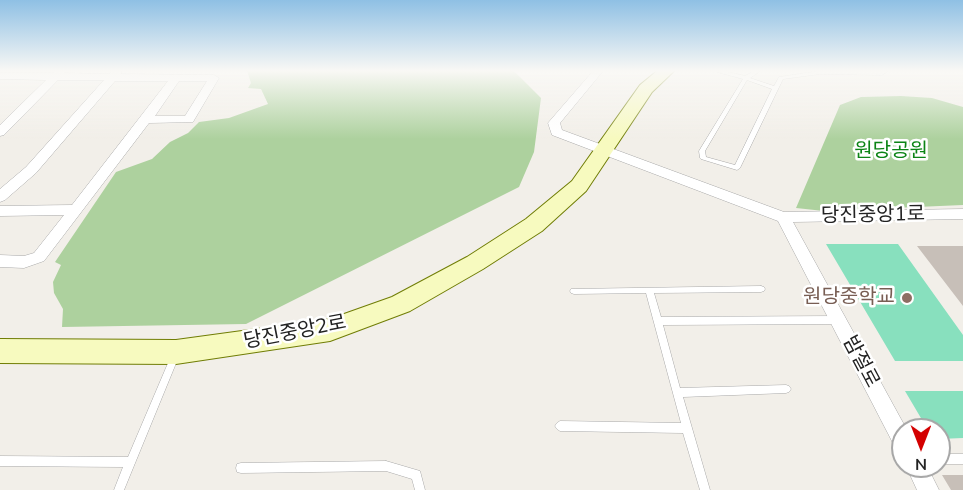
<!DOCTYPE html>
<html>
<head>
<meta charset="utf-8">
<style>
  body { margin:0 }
  #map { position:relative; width:963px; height:490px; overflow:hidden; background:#f2efe9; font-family:"Nunito Sans",sans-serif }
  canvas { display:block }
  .north { position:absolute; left:891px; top:418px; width:60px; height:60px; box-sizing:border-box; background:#fff; border:2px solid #a7a7a7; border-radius:50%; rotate:180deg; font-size:16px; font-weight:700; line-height:24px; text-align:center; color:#222 }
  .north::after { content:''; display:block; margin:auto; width:21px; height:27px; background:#d40000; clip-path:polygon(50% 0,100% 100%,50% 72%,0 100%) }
</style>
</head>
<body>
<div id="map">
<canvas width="963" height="490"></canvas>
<div class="north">N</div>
</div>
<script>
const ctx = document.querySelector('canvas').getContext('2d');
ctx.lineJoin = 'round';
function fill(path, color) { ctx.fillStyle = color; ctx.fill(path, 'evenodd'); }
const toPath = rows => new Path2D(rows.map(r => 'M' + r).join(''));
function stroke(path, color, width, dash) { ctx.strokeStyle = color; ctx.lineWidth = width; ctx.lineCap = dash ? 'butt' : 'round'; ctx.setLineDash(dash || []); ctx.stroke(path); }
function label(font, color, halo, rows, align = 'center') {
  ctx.font = font + ' "Nunito Sans","Noto Sans KR",sans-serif'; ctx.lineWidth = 5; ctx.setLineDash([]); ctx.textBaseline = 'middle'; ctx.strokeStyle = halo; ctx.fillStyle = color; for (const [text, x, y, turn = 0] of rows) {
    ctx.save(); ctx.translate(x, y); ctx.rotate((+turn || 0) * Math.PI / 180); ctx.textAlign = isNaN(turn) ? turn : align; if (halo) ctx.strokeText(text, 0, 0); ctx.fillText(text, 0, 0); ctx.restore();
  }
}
const forest = toPath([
  [247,71,514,71,541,98,534,152,519,187,246,324,62,327,63,309,54,293,53,282,61,265,55,262,116,172,152,159,170,142,188,133,199,122,229,118,268,104,261,89,248,88,251,83],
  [901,96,932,98,963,107,963,205,824,211,796,208,840,105,861,97]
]);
const pitch = toPath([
  [826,244,898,244,963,335,963,361,895,361],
  [905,391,963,391,963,438,939,439,939,430,928,430]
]);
const building = toPath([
  [917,246,963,246,963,306],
  [942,475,963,475,963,490,951,490]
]);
const lane = toPath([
  [717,71,724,71,745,76,754,71,759,71,759,72,750,78,774,86,779,77,819,71,888,71,882,75,820,74,783,79,740,168,737,170,701,159,700,158,699,151,743,79,717,72,717,71],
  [747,80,772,89,735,165,706,157,705,151,747,80],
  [761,286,764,287,765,289,764,291,761,292,654,293,661,317,838,316,841,317,842,320,841,323,838,324,663,325,680,388,786,385,789,386,791,389,789,392,786,393,683,397,710,490,700,490,683,433,560,431,557,429,555,426,557,423,560,421,681,423,646,293,574,294,571,293,570,291,571,289,761,286],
  [175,352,178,353,179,356,124,490,114,490,123,467,0,466,0,456,128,457,171,356,172,353,175,352],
  [939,454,963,454,963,464,939,464,939,454],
  [386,461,420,471,425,490,415,490,412,479,386,471,241,473,237,472,236,468,237,464,241,463,386,461]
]);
const street = toPath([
  [55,71,64,71,64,73,109,74,112,71,121,71,121,74,214,75,219,78,193,122,149,123,44,261,24,268,0,267,0,255,24,256,34,253,64,215,0,216,0,206,72,205,168,81,115,81,36,173,5,200,0,202,0,189,26,167,104,80,58,80,4,135,0,136,0,125,46,80,0,79,0,73,53,73,55,71],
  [179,81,207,81,185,116,155,116,179,81],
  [593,71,603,71,560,123,562,130,784,212,963,209,963,219,793,222,907,430,903,430,903,452,896,449,778,221,552,135,548,123,593,71],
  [906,466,927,466,939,490,917,490,906,466]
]);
const secondary = toPath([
  [657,71,674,71,652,92,586,191,542,231,483,269,410,311,330,341,176,364,0,363,0,339,176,340,330,319,392,297,467,257,526,219,572,181,640,85,657,71]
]);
const markers = [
  [907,298,6,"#8d6e63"]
];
const parkNames = [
  ["원당공원",891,152]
];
const streetNames = [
  ["당진중앙1로",873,216,-1],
  ["당진중앙2로",295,333,-11],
  ["밤절로",860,362,62]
];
const educationNames = [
  ["원당중학교",895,298]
];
fill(forest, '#add19e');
fill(pitch, '#88e0be');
fill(building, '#c7bfb8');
stroke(lane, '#a9a9a9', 1);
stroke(street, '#a9a9a9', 1);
stroke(secondary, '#707d05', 2);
fill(lane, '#fff');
fill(street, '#fff');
fill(secondary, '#f7fabf');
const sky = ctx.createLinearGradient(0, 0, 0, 139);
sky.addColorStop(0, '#8fc0e4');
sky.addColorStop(0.51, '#f9f8f5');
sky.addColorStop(1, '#f9f8f500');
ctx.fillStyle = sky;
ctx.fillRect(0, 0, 963, 139);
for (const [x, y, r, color] of markers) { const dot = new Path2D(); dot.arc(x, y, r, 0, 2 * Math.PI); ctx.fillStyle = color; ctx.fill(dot); stroke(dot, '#fff', 2); }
label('20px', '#0c8416', '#fff', parkNames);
label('20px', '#222', '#fff', streetNames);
label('20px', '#785e54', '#fff', educationNames, 'right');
</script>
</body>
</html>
